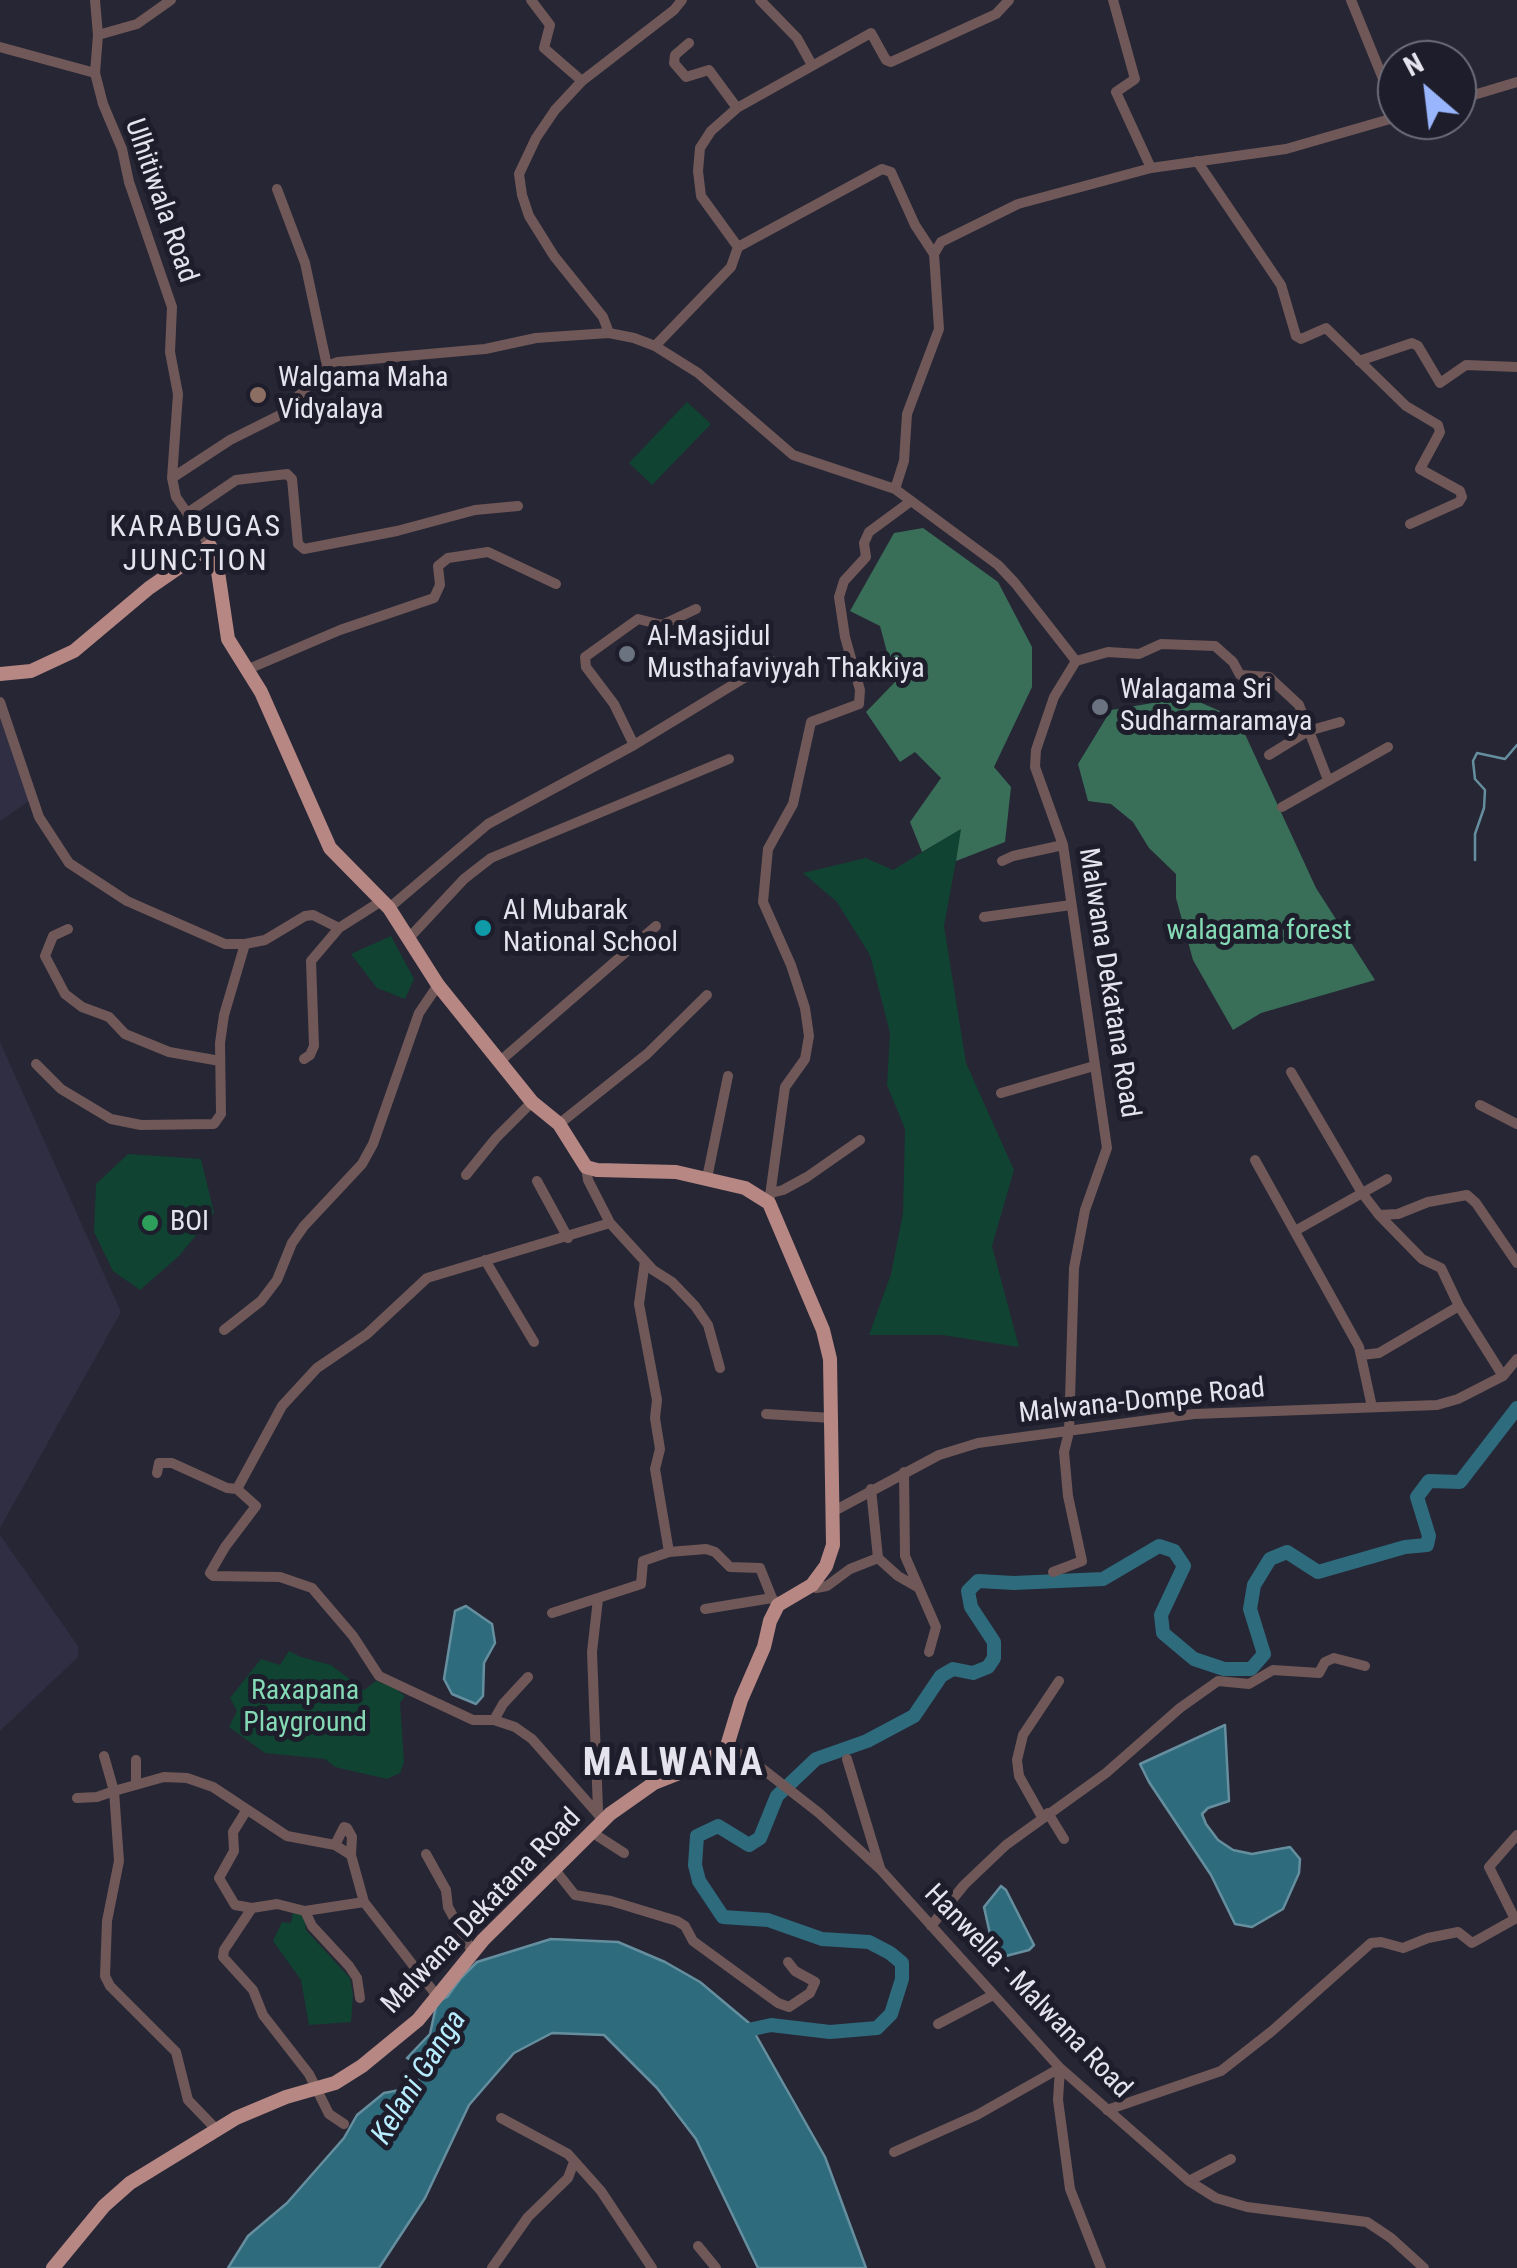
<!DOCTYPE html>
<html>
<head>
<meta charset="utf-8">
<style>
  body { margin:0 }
  #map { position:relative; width:1517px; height:2268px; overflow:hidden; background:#272635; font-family:"Roboto Condensed",sans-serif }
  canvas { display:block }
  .north { position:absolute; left:1377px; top:40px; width:100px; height:100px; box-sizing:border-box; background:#1e1d2b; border:2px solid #6e6d79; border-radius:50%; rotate:332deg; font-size:28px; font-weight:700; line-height:40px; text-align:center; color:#e5e4ee }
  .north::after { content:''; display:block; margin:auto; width:35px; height:45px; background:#99b5fd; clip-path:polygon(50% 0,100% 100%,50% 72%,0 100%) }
</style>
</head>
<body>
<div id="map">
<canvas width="1517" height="2268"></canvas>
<div class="north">N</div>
</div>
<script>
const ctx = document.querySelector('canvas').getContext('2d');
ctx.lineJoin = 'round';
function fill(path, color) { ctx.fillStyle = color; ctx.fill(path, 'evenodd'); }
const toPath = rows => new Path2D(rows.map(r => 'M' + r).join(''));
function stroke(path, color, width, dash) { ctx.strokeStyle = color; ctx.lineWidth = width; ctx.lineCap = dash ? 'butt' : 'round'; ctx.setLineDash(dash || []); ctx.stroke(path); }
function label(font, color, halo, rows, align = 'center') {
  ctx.font = font + ' "Roboto Condensed",sans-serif'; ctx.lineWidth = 10; ctx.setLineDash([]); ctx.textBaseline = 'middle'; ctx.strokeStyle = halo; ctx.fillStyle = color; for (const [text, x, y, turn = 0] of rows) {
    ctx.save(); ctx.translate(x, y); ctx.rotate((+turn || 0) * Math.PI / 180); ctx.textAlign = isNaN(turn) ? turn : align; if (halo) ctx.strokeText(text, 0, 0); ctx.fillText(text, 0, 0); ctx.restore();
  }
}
const built = toPath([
  [0,711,32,799,0,821],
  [0,1042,121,1312,0,1528],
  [0,1535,78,1646,78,1657,0,1731]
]);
const green = toPath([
  [687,402,711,424,652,485,629,463],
  [962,828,944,926,966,1063,1014,1170,992,1246,1019,1347,942,1335,869,1335,891,1274,903,1213,905,1129,887,1085,890,1033,870,955,837,902,803,873,866,858,893,870],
  [391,936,414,979,405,999,377,988,351,954],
  [128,1154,201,1159,214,1213,179,1256,140,1290,113,1271,94,1232,96,1184],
  [289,1651,301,1657,331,1665,364,1690,376,1681,393,1687,405,1696,400,1703,404,1762,400,1773,387,1779,335,1767,325,1759,265,1753,229,1727,237,1711,230,1698,261,1659,280,1665],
  [293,1912,304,1915,306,1930,350,1978,353,1995,351,2022,309,2025,301,1980,273,1941,282,1922,291,1923]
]);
const forest = toPath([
  [923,528,998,582,1032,647,1032,687,994,767,1011,787,1005,842,956,861,961,829,922,852,910,822,941,778,915,752,900,762,866,712,895,682,880,626,850,611,894,533],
  [1188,697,1238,719,1316,888,1375,980,1261,1013,1233,1030,1193,960,1176,898,1176,874,1149,848,1133,822,1111,804,1088,801,1078,764,1111,710]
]);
const water = toPath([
  [466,1606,492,1624,495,1643,484,1663,483,1696,476,1704,452,1694,444,1679,455,1611,466,1606],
  [1225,1725,1229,1801,1208,1808,1202,1814,1206,1824,1218,1840,1233,1850,1252,1854,1290,1847,1300,1859,1299,1873,1283,1909,1252,1927,1235,1924,1211,1875,1149,1782,1140,1764,1225,1725],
  [1001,1886,1006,1890,1034,1945,1029,1950,1002,1957,995,1951,999,1940,990,1934,984,1907,1001,1886],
  [551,1939,618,1942,665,1962,700,1982,749,2023,825,2157,866,2268,758,2268,696,2139,657,2088,604,2035,552,2033,514,2053,469,2105,425,2198,379,2268,228,2268,248,2236,287,2203,344,2138,357,2115,384,2093,416,2087,423,2070,417,2062,407,2058,430,2034,437,2002,447,1997,461,1978,477,1962,551,1939]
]);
const stream = toPath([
  [1475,860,1475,834,1484,808,1485,790,1475,779,1473,761,1477,753,1505,759,1517,745]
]);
const river = toPath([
  [735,2033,771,2025,830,2032,877,2028,891,2014,902,1979,902,1963,890,1953,869,1942,822,1939,768,1920,723,1917,699,1881,695,1865,697,1836,718,1826,749,1845,760,1838,777,1796,816,1759,867,1741,914,1716,941,1676,953,1669,973,1673,988,1667,994,1658,994,1642,971,1607,968,1591,978,1581,1014,1583,1103,1579,1159,1546,1174,1551,1184,1566,1161,1615,1163,1633,1194,1659,1224,1669,1251,1669,1264,1654,1250,1609,1254,1585,1270,1559,1287,1552,1318,1572,1405,1547,1427,1545,1429,1536,1417,1497,1429,1481,1460,1482,1517,1408]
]);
const minor = toPath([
  [95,0,98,35,95,73,103,104,122,149,129,182,172,307,170,352,178,394,172,478],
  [531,0,550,25,544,48,582,81],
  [760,0,797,38,812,65],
  [1113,0,1135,79,1116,92,1151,168],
  [1351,0,1397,113],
  [98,35,137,24,171,0],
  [689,43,675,55,674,63,686,77,709,70,737,108],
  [0,47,95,73],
  [1457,100,1517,82],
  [1197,161,1281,285,1296,336,1301,339,1326,328,1406,406,1438,425,1440,432,1420,469,1460,491,1462,497,1459,502,1410,524],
  [277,189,305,263,327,366],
  [738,247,882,169,891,172,915,225,934,254],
  [609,333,603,317,554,256,529,216,522,195,519,174,536,138,555,110,582,81,674,10,682,0],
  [655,346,731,267,738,247,701,196,698,171,700,148,711,131,737,108,871,33,886,60,891,62,996,14,1009,0],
  [1359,361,1412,343,1418,346,1440,383,1466,365,1517,367],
  [895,489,904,461,907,414,939,329,934,254,941,242,1018,204,1151,168,1286,149,1397,117],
  [189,512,236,480,287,474,292,479,298,544,304,549,397,531,475,510,518,506],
  [210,546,176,497,172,478,230,440,280,415,327,366,338,362,485,349,536,338,609,333,634,338,655,346,698,373,793,455,895,489,998,565,1015,583,1076,661,1054,697,1036,750,1035,767,1063,845,1107,1148,1085,1210,1074,1268,1069,1432,1064,1452,1068,1496,1082,1561,1053,1572],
  [1076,661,1108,652,1139,654,1161,644,1215,646,1233,662,1240,675,1269,677,1299,705,1328,780],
  [246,670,340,630,434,598,440,585,438,566,448,558,488,552,556,584],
  [0,702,39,817,69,863,127,901,225,944,245,944,265,940,305,916,313,915,339,928,383,900],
  [634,745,614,704,586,667,585,657,638,619,662,625,696,609],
  [1269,755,1308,731,1340,722],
  [1282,807,1388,747],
  [1002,861,1013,856,1063,845],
  [389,908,488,824,634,745,772,661],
  [984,917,1071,905],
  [68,929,53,936,45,956,65,994,82,1007,109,1017,125,1034,169,1052,220,1061],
  [409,938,464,879,491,858,729,759],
  [304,1059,310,1055,314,1046,311,961,339,928],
  [499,1062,656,926],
  [36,1064,61,1089,111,1119,141,1125,214,1124,221,1114,220,1043,224,1015,245,944],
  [1291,1072,1362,1193,1379,1215,1398,1214,1428,1202,1467,1195,1476,1203,1517,1263],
  [1001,1093,1094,1066],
  [1480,1105,1517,1124],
  [559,1124,647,1054,707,995],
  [1255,1160,1359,1347,1372,1407],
  [586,1167,588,1180,610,1223,653,1270,672,1282,695,1306,708,1325,720,1368],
  [466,1175,496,1138,532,1102],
  [707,1178,728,1076],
  [537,1181,568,1238],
  [771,1193,783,1190,807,1177,860,1140],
  [769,1203,785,1087,805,1059,809,1036,805,1008,791,965,763,902,768,849,793,804,811,722,859,704,860,690,845,637,839,597,844,581,866,557,864,543,869,532,911,501],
  [1379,1215,1422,1259,1441,1268,1459,1306,1503,1376],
  [1295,1231,1387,1179],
  [485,1260,534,1342],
  [645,1261,639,1304,657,1400,655,1418,660,1449,655,1469,669,1552,706,1549,715,1552,730,1567,760,1568,772,1598,778,1605],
  [224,1330,261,1301,277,1280,292,1243,304,1226,362,1164,373,1144,419,1013,438,985],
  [1362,1355,1379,1353,1459,1306],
  [766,1414,832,1418],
  [904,1472,905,1556,936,1627,929,1652],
  [157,1473,159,1463,172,1463,227,1488,237,1489,256,1506,225,1547,210,1573,213,1576,280,1577,312,1588,353,1636,379,1676,473,1720,494,1720,515,1727,532,1739,604,1821],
  [237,1489,282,1406,317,1368,367,1334,427,1278,610,1223],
  [871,1489,878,1558,898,1576,917,1587],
  [834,1511,939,1455,978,1443,1194,1414,1437,1405,1458,1399,1503,1376,1517,1359],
  [812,1585,816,1588,827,1586,850,1569,878,1558],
  [598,1599,592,1652,598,1810],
  [705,1609,772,1598],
  [552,1613,641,1584,643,1561,669,1552],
  [494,1720,503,1704,528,1677],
  [727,1746,760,1767,819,1813,880,1869,1060,2068,1189,2181,1216,2198,1247,2207,1367,2222,1391,2238,1424,2268],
  [847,1759,880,1868],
  [136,1783,136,1760],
  [77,1798,97,1797,114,1791,104,1756],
  [246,1811,233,1832,234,1851,219,1878,235,1905,252,1908,277,1904,305,1911,364,1902],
  [1048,1813,1064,1839],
  [1042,1817,1019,1776,1017,1760,1023,1735,1059,1681],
  [593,1833,624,1853],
  [335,1845,344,1827,347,1828,352,1837,351,1855,364,1902,437,1996],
  [426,1854,446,1890,448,1907,473,1953],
  [556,1871,575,1895,611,1901,677,1921,685,1926,693,1941,778,2003,789,2007,810,1993,815,1982,795,1971,788,1962],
  [252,1908,224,1950,223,1957,253,1990,263,2015,309,2074,329,2114,344,2124],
  [305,1911,312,1926,349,1966,357,1978,360,1998],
  [931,1926,964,1885,1006,1845,1106,1773,1180,1708,1218,1681,1249,1684,1273,1670,1319,1673,1325,1662,1334,1658,1365,1666],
  [938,2024,993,1995],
  [1060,2068,1058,2100,1070,2189,1101,2268],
  [1107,2110,1221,2071,1272,2031,1371,1943,1381,1942,1403,1948,1428,1938,1458,1932,1472,1943,1515,1919,1489,1867,1517,1835],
  [501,2118,568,2154,601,2191,652,2268],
  [216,2129,188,2100,176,2052,110,1986,105,1976,107,1921,119,1861,114,1791,164,1777,187,1778,213,1787,287,1836,335,1845,351,1855],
  [894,2152,977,2115,1060,2068],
  [1189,2181,1231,2159],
  [698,2246,716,2268],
  [492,2268,528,2217,568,2178,574,2162]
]);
const major = toPath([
  [0,674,31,671,74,651,149,588,210,546,217,565,228,639,261,692,330,848,389,908,438,985,532,1102,559,1124,586,1167,597,1170,676,1172,745,1188,769,1203,823,1330,830,1359,833,1545,826,1566,812,1585,778,1605,770,1621,764,1647,741,1700,727,1746,707,1762,654,1783,610,1814,483,1940,418,2020,362,2066,335,2083,286,2097,236,2118,130,2183,104,2206,53,2268]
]);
const markers = [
  [258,395,10,"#8d6e63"],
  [627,654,10,"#6b7280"],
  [1100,707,10,"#6b7280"],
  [483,928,10,"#0f9aa8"],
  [150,1223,10,"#2e9e5b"]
];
const streetNames = [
  ["Ulhitiwala Road",160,201,71],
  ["Malwana Dekatana Road",1108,983,81],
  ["Malwana-Dompe Road",1142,1402,-6],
  ["Malwana Dekatana Road",482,1912,-46],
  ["Hanwella - Malwana Road",1027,1992,46]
];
const poiNames = [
  ["Walgama Maha",278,379],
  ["Vidyalaya",278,411],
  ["Al-Masjidul",647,638],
  ["Musthafaviyyah Thakkiya",647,670],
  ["Walagama Sri",1120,691],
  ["Sudharmaramaya",1120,723],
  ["Al Mubarak",503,912],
  ["National School",503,944],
  ["BOI",170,1223]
];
const parkNames = [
  ["walagama forest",1259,932],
  ["Raxapana",305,1692],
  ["Playground",305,1724]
];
const neighbourhoodNames = [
  ["KARABUGAS",196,528],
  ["JUNCTION",196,562]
];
const waterNames = [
  ["Kelani Ganga",420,2078,-58]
];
const districtNames = [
  ["MALWANA",674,1765]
];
fill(built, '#2f2e42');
fill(green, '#104331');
fill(forest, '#396f58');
fill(water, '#2e6b7d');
stroke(water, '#658f9f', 2.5);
stroke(stream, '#658f9f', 2.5);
stroke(river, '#2e6b7d', 14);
stroke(minor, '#6f5857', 10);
stroke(major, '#b68783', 14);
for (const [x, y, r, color] of markers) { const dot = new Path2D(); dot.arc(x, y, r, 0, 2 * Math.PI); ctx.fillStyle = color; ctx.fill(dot); stroke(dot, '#1e1d2b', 4); }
label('28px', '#e5e4ee', '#1e1d2b', streetNames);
label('28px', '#e5e4ee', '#1e1d2b', poiNames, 'left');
label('28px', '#85dab6', '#1e1d2b', parkNames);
ctx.letterSpacing = '2.5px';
label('30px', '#e5e4ee', '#1e1d2b', neighbourhoodNames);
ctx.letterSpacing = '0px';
label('italic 30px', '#b7edfe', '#1e1d2b', waterNames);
ctx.letterSpacing = '2.5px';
label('bold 38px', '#e5e4ee', '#1e1d2b', districtNames);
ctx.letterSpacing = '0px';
</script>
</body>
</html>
